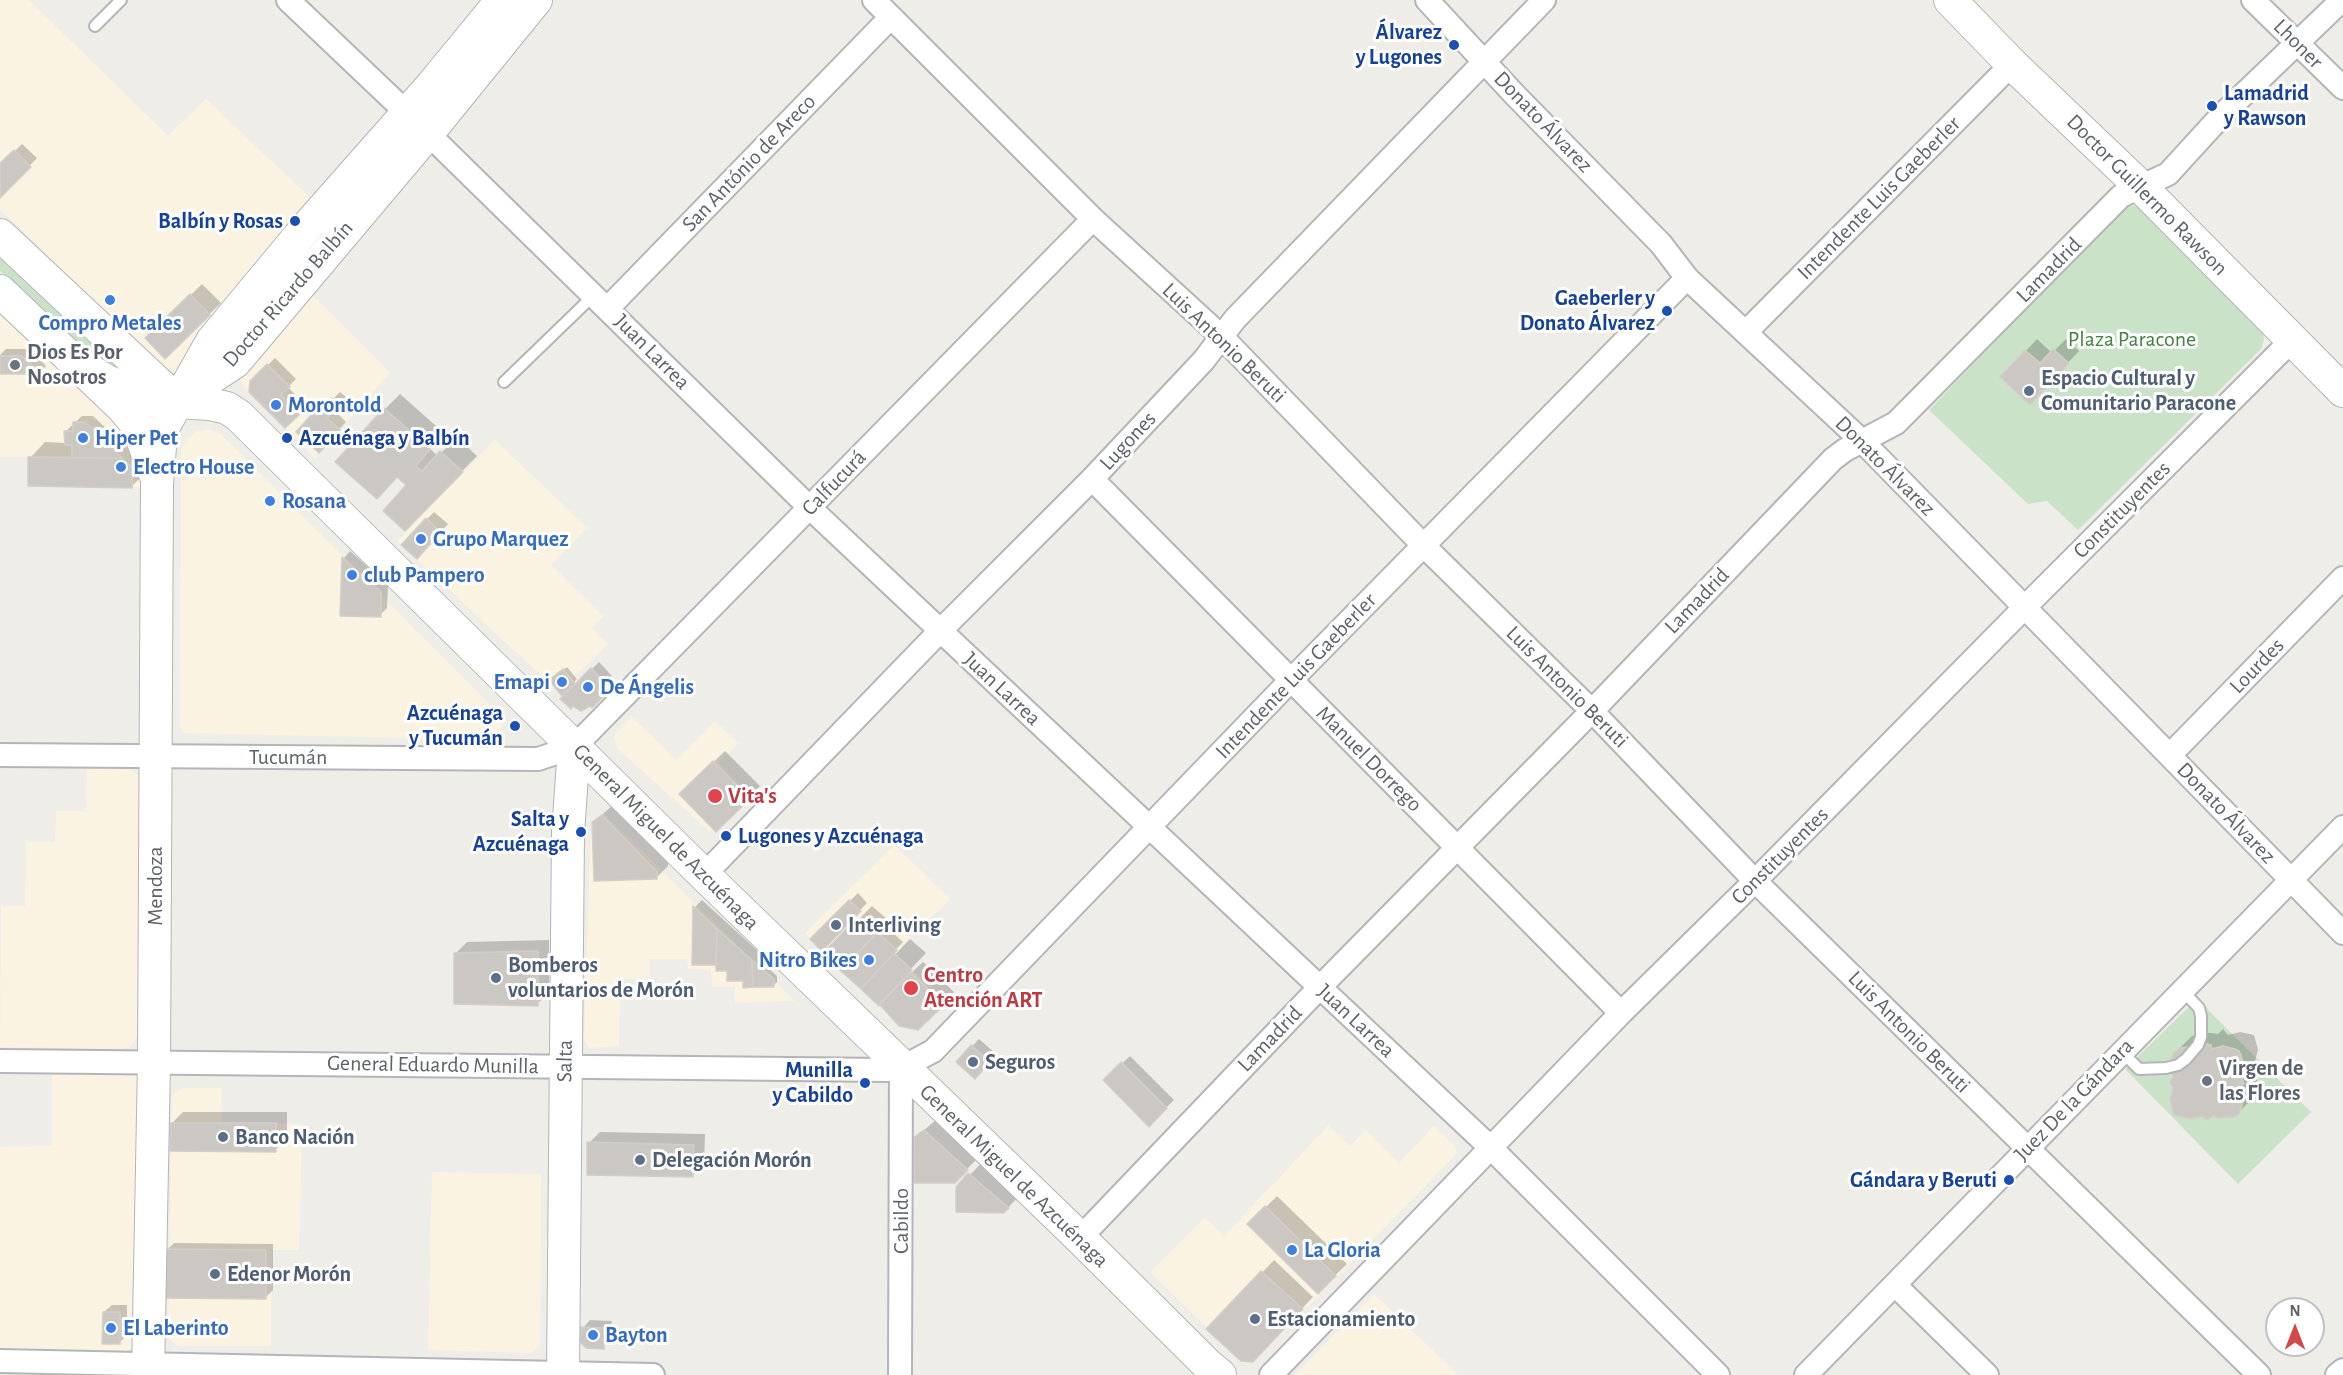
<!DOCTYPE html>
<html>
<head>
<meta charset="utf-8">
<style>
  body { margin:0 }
  #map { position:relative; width:2343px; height:1375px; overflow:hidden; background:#efede8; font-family:"Alegreya Sans",sans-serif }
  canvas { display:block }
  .north { position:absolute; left:2265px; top:1297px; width:60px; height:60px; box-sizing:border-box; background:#fff; border:2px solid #bfc1c2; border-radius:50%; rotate:0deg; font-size:16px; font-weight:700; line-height:24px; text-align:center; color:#5f6366 }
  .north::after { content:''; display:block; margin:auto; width:21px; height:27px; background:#d54849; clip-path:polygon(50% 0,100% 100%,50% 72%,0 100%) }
</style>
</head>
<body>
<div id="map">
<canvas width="2343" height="1375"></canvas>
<div class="north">N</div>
</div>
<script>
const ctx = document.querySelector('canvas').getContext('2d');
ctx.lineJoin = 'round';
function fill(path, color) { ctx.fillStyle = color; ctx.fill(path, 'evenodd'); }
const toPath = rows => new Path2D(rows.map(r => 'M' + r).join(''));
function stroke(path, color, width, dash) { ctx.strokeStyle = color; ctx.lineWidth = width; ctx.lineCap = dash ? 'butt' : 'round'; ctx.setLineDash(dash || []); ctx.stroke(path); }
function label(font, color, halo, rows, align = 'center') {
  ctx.font = font + ' "Alegreya Sans",sans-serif'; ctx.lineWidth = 6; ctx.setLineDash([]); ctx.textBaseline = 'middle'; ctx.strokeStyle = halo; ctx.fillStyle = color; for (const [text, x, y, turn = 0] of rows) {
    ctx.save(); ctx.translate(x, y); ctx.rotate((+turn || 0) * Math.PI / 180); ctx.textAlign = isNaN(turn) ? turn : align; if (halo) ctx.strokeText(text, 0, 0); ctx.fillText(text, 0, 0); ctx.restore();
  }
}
const commercial = toPath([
  [0,0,29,0,168,136,206,99,321,208,177,372,161,366,0,209],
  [310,293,390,373,315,458,244,387,240,379,242,372],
  [0,314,127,422,146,488,28,486,28,457,0,457],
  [208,429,219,433,228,441,506,721,492,740,184,733,180,727,181,449,187,439,197,431],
  [495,440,587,528,551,565,603,616,592,628,608,644,576,675,598,695,584,710,574,706,397,541],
  [631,716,676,760,715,721,738,743,718,763,753,799,719,830,709,831,617,748,614,736],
  [87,767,130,769,138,775,142,785,140,1033,130,1047,122,1049,0,1047,1,906,25,906,26,841,55,842,56,811,86,811],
  [603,813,794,1001,735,1003,735,987,712,987,711,970,688,969,687,959,649,959,649,979,620,979,619,1046,589,1048,584,1039,591,825],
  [894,845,950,899,894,953,946,1001,917,1030,899,1027,805,933],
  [52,1072,129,1073,137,1076,143,1083,133,1347,123,1353,0,1349,0,1147,52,1146],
  [185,1088,221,1088,222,1123,302,1124,299,1250,272,1250,271,1346,178,1346,168,1338,172,1094],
  [1328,1126,1350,1146,1366,1130,1399,1163,1434,1126,1454,1145,1457,1153,1255,1361,1243,1363,1151,1272,1205,1218,1224,1236],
  [432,1172,541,1174,540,1345,531,1353,428,1350],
  [1374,1294,1458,1375,1295,1375]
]);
const green = toPath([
  [2136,205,2144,210,2263,330,2264,340,2261,349,2078,530,2047,501,2028,504,1929,410,2124,207],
  [0,254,110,359,113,370,79,347,0,271],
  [2197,999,2311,1112,2238,1184,2125,1069]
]);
const shadow = toPath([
  [22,144,37,158,0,196,0,166],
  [202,284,221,303,165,357,147,338],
  [2037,339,2052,353,2066,339,2079,351,2041,391,2002,377],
  [6,349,30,349,46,366,39,373,0,372,0,355],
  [275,358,296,379,288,387,306,406,285,426,251,382],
  [340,392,346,397,334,410,346,422,326,443,322,405,329,398,332,400],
  [400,394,444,433,430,449,438,456,457,437,477,456,405,529,408,485,385,409],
  [82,416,93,416,122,443,138,443,147,471,132,486,30,458,45,442,66,443,66,431],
  [434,512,448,524,424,550,427,519],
  [350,551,388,585,387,608,380,615,342,614,344,558],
  [599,662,612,676,606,682,611,687,592,706,562,699],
  [567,667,577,679,563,694,551,680],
  [725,751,760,786,716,830,681,794],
  [614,804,668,861,668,866,656,878,593,823],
  [858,893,867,903,822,949,812,939],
  [702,900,759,952,759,960,777,976,777,982,774,985,745,980,718,964,694,963,695,907],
  [872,906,888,920,883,924,903,942,889,957,891,959,910,939,926,953,909,971,911,973,923,962,954,992,918,1029,879,1003,824,954],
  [549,940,549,993,537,1004,455,954,467,942],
  [2223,1029,2228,1035,2240,1032,2254,1035,2258,1050,2255,1061,2259,1066,2256,1072,2258,1086,2254,1097,2238,1113,2174,1077,2176,1052,2192,1036,2204,1032,2218,1034],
  [979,1039,996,1054,982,1069,972,1046],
  [1130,1056,1174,1100,1149,1124,1105,1080],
  [183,1112,287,1112,287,1139,275,1150,171,1124],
  [936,1120,978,1158,954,1182,916,1137],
  [600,1132,705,1134,704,1164,692,1176,589,1143],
  [985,1159,1023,1192,1004,1212,958,1188],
  [1277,1196,1347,1264,1318,1292,1249,1224],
  [174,1243,273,1244,273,1290,266,1297,167,1250],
  [1274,1260,1313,1297,1264,1349,1209,1329],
  [112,1305,127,1305,127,1335,119,1343,104,1312],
  [590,1320,612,1321,610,1340,603,1347,583,1328]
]);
const building = toPath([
  [14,150,31,167,0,198,0,163,14,150],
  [190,294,210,315,165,359,145,338,190,294],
  [2053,349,2069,363,2030,405,2000,377,2025,350,2040,363,2053,349],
  [0,356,22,356,40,374,0,374,0,356],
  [267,364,290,387,281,395,300,414,285,428,249,392,250,381,267,364],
  [331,398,339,405,327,418,340,430,319,453,296,432,321,404,324,407,331,398],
  [384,408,430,449,416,466,422,471,440,451,463,472,405,531,383,511,406,485,397,477,377,499,335,462,384,408],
  [73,422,85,422,122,458,72,458,72,445,65,445,64,431,73,431,73,422],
  [28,457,122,458,133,468,132,488,28,486,28,457],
  [426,518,441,532,417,559,401,545,426,518],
  [342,557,381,592,381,617,340,616,342,557],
  [591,668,606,684,600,690,605,695,592,708,590,706,581,711,573,706,571,709,560,699,591,668],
  [563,669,575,684,562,696,549,680,563,669],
  [713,761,750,799,716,832,679,794,713,761],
  [602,815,657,872,657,879,594,881,592,822,602,815],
  [849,900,861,911,822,951,810,939,849,900],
  [693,906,717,929,716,965,692,965,693,906],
  [855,920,874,936,841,971,822,954,855,920],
  [717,929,752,960,753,987,743,988,743,981,727,981,727,971,716,971,717,929],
  [877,932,897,950,861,989,841,971,877,932],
  [538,951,538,1006,454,1004,454,953,538,951],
  [894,953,912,970,879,1006,861,989,894,953],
  [752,960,774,979,774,987,753,987,752,960],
  [911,972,944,1005,918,1030,899,1026,879,1004,911,972],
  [2207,1044,2211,1045,2212,1049,2223,1046,2235,1049,2239,1051,2241,1055,2244,1067,2241,1077,2244,1083,2241,1088,2243,1102,2239,1114,2233,1117,2219,1118,2213,1116,2207,1120,2202,1116,2191,1119,2174,1115,2170,1099,2173,1088,2170,1082,2173,1077,2172,1057,2175,1051,2181,1048,2207,1044],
  [971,1045,990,1062,975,1079,956,1062,971,1045],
  [1121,1062,1167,1108,1149,1127,1103,1080,1121,1062],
  [170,1123,276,1123,276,1152,170,1151,170,1123],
  [924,1130,968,1170,955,1183,914,1183,914,1137,924,1130],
  [587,1142,694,1145,693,1177,587,1175,587,1142],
  [968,1173,1009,1208,1004,1213,956,1212,956,1187,968,1173],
  [1265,1206,1336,1276,1318,1294,1247,1224,1265,1206],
  [165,1249,266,1250,266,1299,163,1298,165,1249],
  [1261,1271,1303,1309,1253,1362,1241,1361,1206,1329,1261,1271],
  [103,1312,120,1312,120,1344,102,1344,103,1312],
  [581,1327,605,1328,604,1349,586,1348,580,1342,581,1327]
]);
const lane = toPath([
  [95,26,121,0],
  [504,382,594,295],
  [2121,1051,2139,1069,2166,1068,2178,1065,2186,1059,2198,1045,2201,1037,2201,1016,2199,1008,2182,990]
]);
const street = toPath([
  [288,0,407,113,810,508,1491,1148,1718,1375],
  [874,0,1093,219,1221,336,1423,545,1592,711,1755,881,2259,1375],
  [1427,0,1514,94,1661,244,1687,278,1862,441,2343,933],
  [2253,0,2343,88],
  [608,308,891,17],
  [1746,332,2012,64],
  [1092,479,1621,1013],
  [0,755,538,759,574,747,1093,219],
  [2170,755,2343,578],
  [704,875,940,631,1092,479,1204,360,1235,319,1544,0],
  [0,1061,888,1070,901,1068,933,1051,1291,680,1687,278],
  [1080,1238,1320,987,1592,711,1833,459,1845,450,1896,423,2121,196,2168,174,2221,116,2342,0],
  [1895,1285,1987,1375],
  [0,1361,653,1375],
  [900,1375,901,1068],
  [1271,1375,1621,1013,1755,881,2024,608,2292,340],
  [1806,1375,2343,827],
  [2337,1375,2343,1370]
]);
const secondary = toPath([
  [1950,0,2012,64,2141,187,2343,391],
  [0,235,177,401],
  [0,291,123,408,137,425,154,472],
  [69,357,105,380,148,400,210,404,227,408,238,415,704,875,1080,1238,1209,1366,1220,1375],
  [185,395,235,362,428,133,536,0],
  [148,1375,154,1062,157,484,160,447,164,426,212,341,305,229,433,84,502,0],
  [563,1375,568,833,574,747]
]);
const markers = [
  [1454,45,6,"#1a4fb4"],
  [2212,106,6,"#1a4fb4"],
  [295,221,6,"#1a4fb4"],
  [110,300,6,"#3f7fe0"],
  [1667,311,6,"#1a4fb4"],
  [15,365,6,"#6b7280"],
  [2029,391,6,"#5c6f8a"],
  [276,405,6,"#3f7fe0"],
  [83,438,6,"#3f7fe0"],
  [287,438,6,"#1a4fb4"],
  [121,467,6,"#3f7fe0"],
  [270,501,6,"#3f7fe0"],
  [421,539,6,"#3f7fe0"],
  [352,575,6,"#3f7fe0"],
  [562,682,6,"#3f7fe0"],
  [588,687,6,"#3f7fe0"],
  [515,726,6,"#1a4fb4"],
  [715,796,8,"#e0444e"],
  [581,832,6,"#1a4fb4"],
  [726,836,6,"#1a4fb4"],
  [836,925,6,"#5c6f8a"],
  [869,960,6,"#3f7fe0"],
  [496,978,6,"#5c6f8a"],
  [911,988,8,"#e0444e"],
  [973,1062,6,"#5c6f8a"],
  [2207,1081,6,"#6b7280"],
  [865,1083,6,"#1a4fb4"],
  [223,1137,6,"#5c6f8a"],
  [640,1160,6,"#5c6f8a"],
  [2009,1180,6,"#1a4fb4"],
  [1292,1250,6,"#3f7fe0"],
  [215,1274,6,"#5c6f8a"],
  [1255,1319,6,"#5c6f8a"],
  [111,1328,6,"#3f7fe0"],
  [593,1335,6,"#3f7fe0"]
];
const transitNames = [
  ["Álvarez",1442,32],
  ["y Lugones",1442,57],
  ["Lamadrid",2224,93,"left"],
  ["y Rawson",2224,118,"left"],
  ["Balbín y Rosas",283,221],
  ["Gaeberler y",1655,298],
  ["Donato Álvarez",1655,323],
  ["Azcuénaga y Balbín",299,438,"left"],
  ["Azcuénaga",503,713],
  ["y Tucumán",503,738],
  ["Salta y",569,819],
  ["Azcuénaga",569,844],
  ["Lugones y Azcuénaga",738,836,"left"],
  ["Munilla",853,1070],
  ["y Cabildo",853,1095],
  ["Gándara y Beruti",1997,1180]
];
const streetNames = [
  ["Lhoner",2298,44,45],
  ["Donato Álvarez",1543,122,46],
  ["San António de Areco",749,163,-46],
  ["Doctor Guillermo Rawson",2147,195,45],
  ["Intendente Luis Gaeberler",1879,198,-45],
  ["Lamadrid",2049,270,-45],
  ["Doctor Ricardo Balbín",288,294,-49],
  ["Luis Antonio Beruti",1224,343,44],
  ["Juan Larrea",652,352,45],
  ["Lugones",1128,441,-47],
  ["Donato Álvarez",1885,466,45],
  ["Calfucurá",834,483,-46],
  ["Constituyentes",2122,510,-45],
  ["Lamadrid",1697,601,-46],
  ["Lourdes",2257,666,-46],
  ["Intendente Luis Gaeberler",1296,676,-46],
  ["Luis Antonio Beruti",1567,687,45],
  ["Juan Larrea",1002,689,43],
  ["Tucumán",288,757],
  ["Manuel Dorrego",1369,759,45],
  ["Donato Álvarez",2226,813,46],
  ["General Miguel de Azcuénaga",666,837,45],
  ["Constituyentes",1780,856,-45],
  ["Mendoza",155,886,-90],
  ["Juan Larrea",1356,1021,43],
  ["Luis Antonio Beruti",1909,1032,45],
  ["Lamadrid",1270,1039,-46],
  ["Salta",565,1061,-89],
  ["General Eduardo Munilla",433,1065,1],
  ["Juez De la Gándara",2074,1100,-46],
  ["General Miguel de Azcuénaga",1014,1176,44],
  ["Cabildo",901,1221,-90]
];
const shopNames = [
  ["Compro Metales",110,323,"center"],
  ["Morontold",288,405],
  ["Hiper Pet",95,438],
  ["Electro House",133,467],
  ["Rosana",282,501],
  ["Grupo Marquez",433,539],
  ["club Pampero",364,575],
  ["Emapi",550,682,"right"],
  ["De Ángelis",600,687],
  ["Nitro Bikes",857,960,"right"],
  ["La Gloria",1304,1250],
  ["El Laberinto",123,1328],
  ["Bayton",605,1335]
];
const parkNames = [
  ["Plaza Paracone",2132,339]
];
const worshipNames = [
  ["Dios Es Por",27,352],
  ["Nosotros",27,377],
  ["Virgen de",2219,1068],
  ["las Flores",2219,1093]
];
const serviceNames = [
  ["Espacio Cultural y",2041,378],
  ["Comunitario Paracone",2041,403],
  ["Interliving",848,925],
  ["Bomberos",508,965],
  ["voluntarios de Morón",508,990],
  ["Seguros",985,1062],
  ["Banco Nación",235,1137],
  ["Delegación Morón",652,1160],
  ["Edenor Morón",227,1274],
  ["Estacionamiento",1267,1319]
];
const healthNames = [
  ["Vita's",728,796],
  ["Centro",924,975],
  ["Atención ART",924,1000]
];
fill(commercial, '#faf3e2');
fill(green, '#cae3c8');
fill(shadow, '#0003');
fill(building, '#cbc8c4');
stroke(building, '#d3cec7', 1.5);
stroke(lane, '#b3b5b8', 14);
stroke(street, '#b3b5b8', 26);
stroke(secondary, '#b2b5b8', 34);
stroke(lane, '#fff', 10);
stroke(street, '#fff', 22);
stroke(secondary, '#fff', 32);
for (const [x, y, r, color] of markers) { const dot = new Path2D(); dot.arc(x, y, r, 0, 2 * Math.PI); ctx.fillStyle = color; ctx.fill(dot); stroke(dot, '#fff', 2); }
label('bold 22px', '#164399', '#fff', transitNames, 'right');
label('22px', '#5f6366', '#fff', streetNames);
label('bold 22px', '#366cbe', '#fff', shopNames, 'left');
label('22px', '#448341', '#fff', parkNames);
label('bold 22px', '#5b616d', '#fff', worshipNames, 'left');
label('bold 22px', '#4e5e75', '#fff', serviceNames, 'left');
label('bold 22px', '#be3a42', '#fff', healthNames, 'left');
</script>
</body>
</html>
